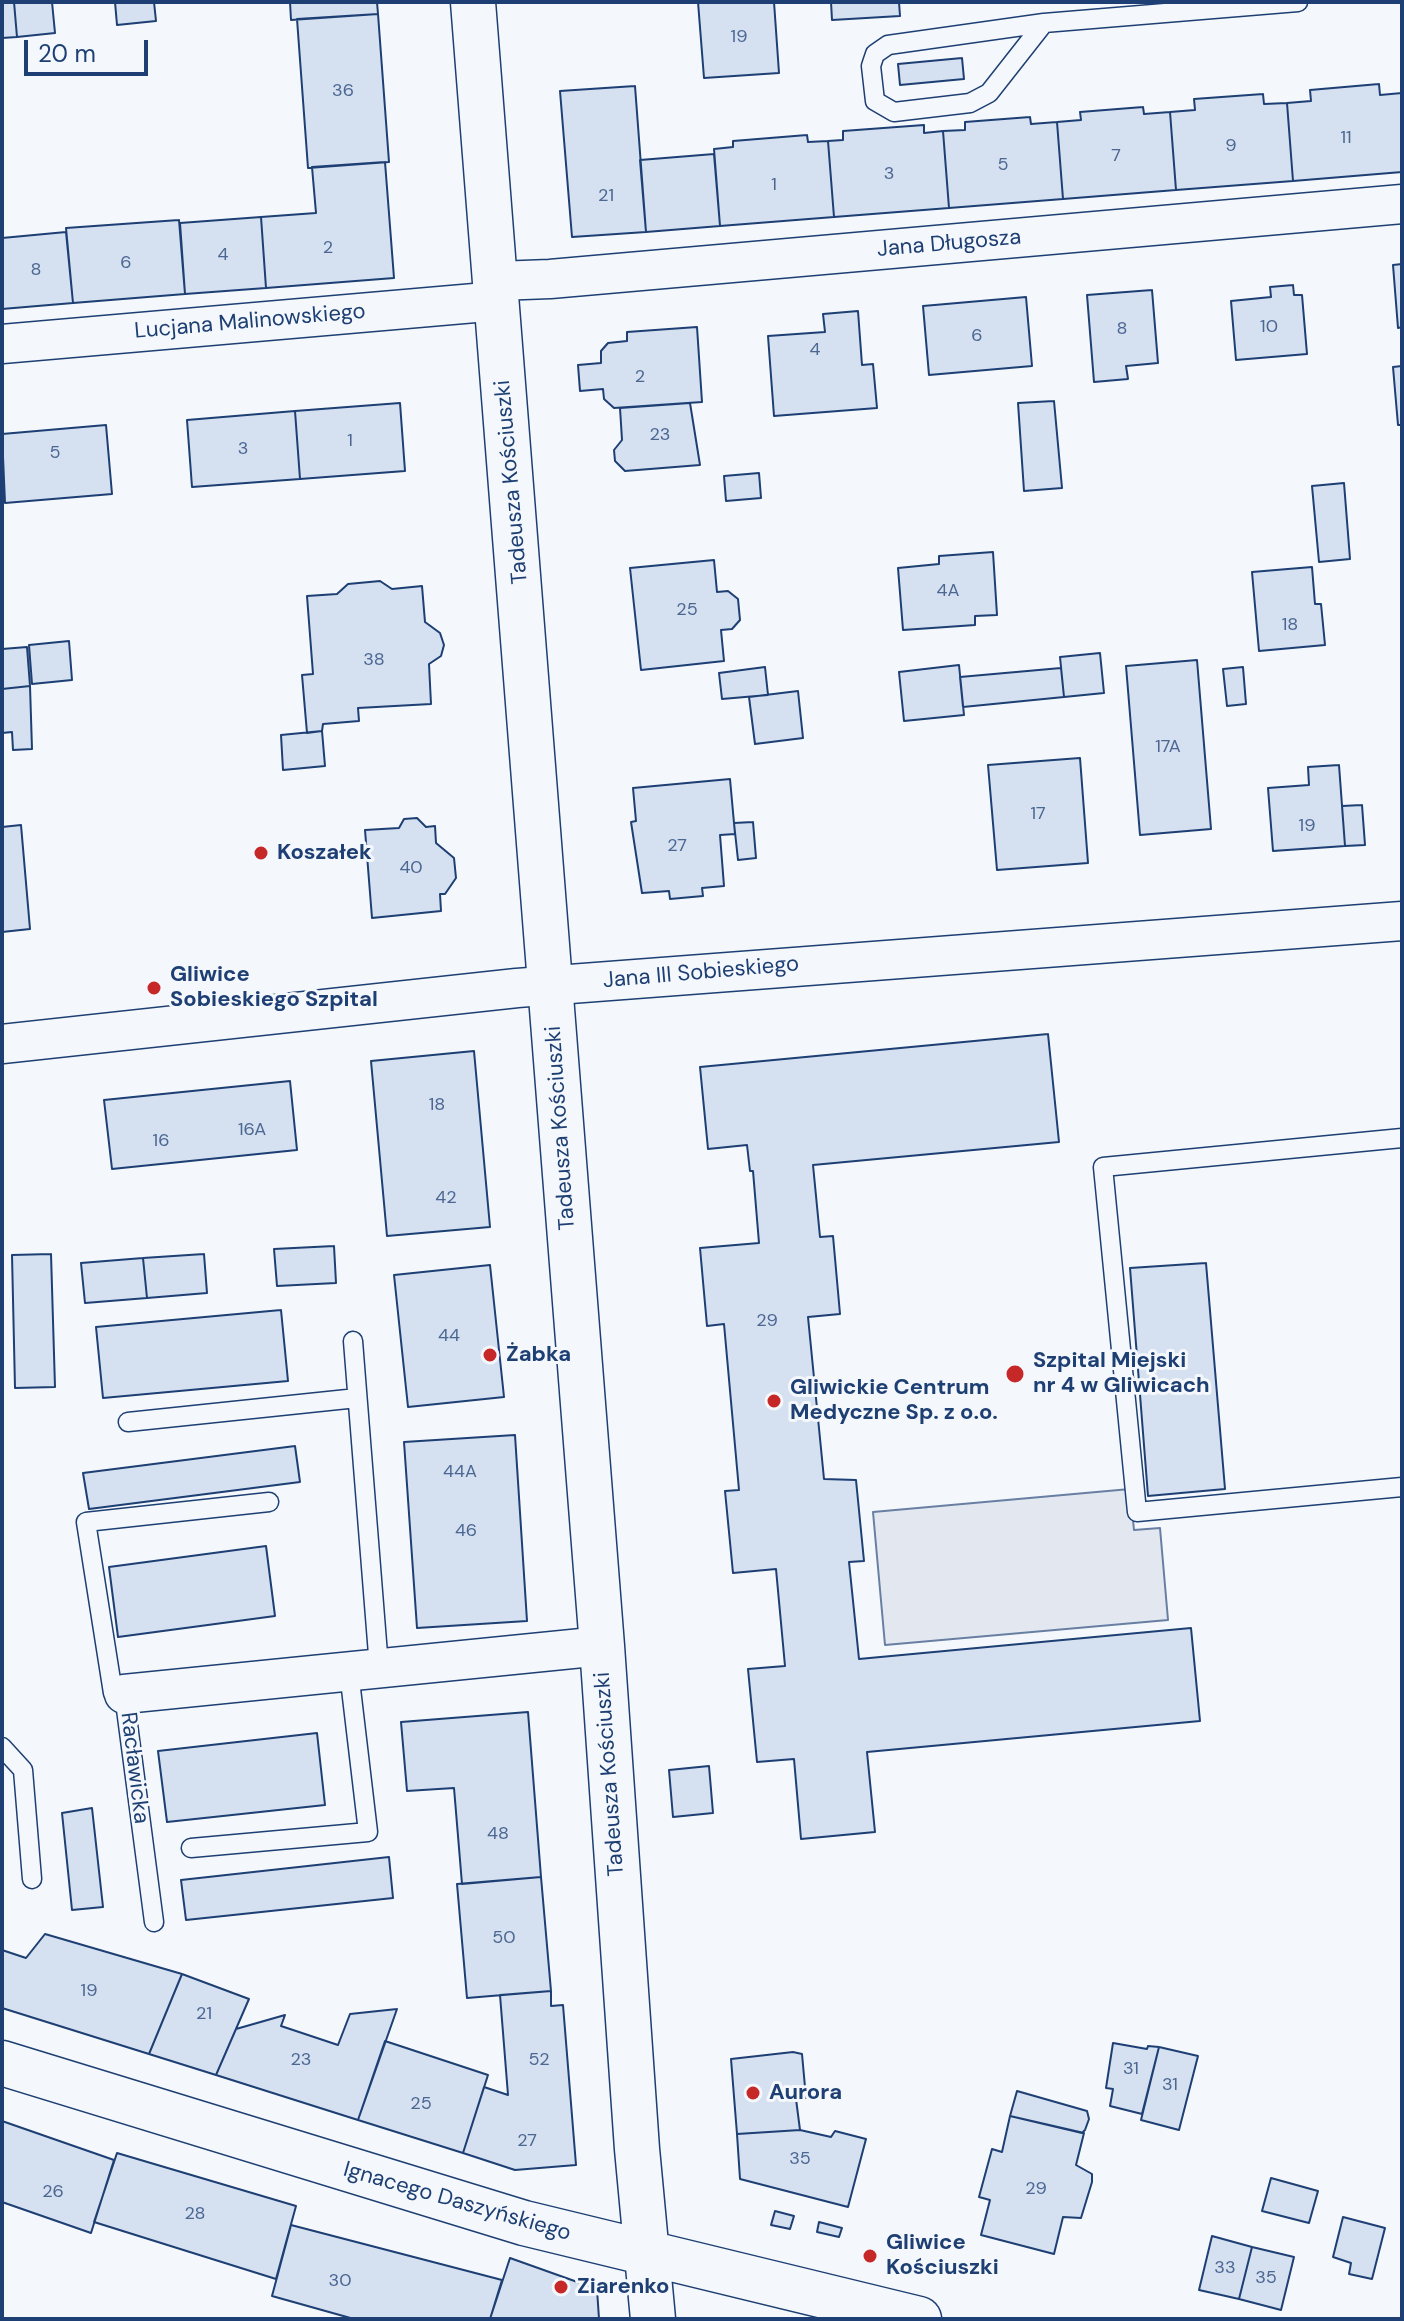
<!DOCTYPE html>
<html>
<head>
<meta charset="utf-8">
<style>
  body { margin:0 }
  #map { position:relative; width:1404px; height:2321px; overflow:hidden; background:#f4f7fb; font-family:"DM Sans",sans-serif }
  canvas { display:block }
  .frame { position:absolute; inset:0; border:4px solid #1d3f73; pointer-events:none }
  .scale { position:absolute; left:24px; top:40px; width:124px; height:36px; box-sizing:border-box; border:4px solid #1d3f73; border-top:0; padding-left:10px; font-size:24px; line-height:28px; white-space:nowrap; color:#1d3f73; -webkit-text-stroke:6px #f4f7fb; paint-order:stroke }
</style>
</head>
<body>
<div id="map">
<canvas width="1404" height="2321"></canvas>
<div class="frame"></div>
<div class="scale">20 m</div>
</div>
<script>
const ctx = document.querySelector('canvas').getContext('2d');
ctx.lineJoin = 'round';
function fill(path, color) { ctx.fillStyle = color; ctx.fill(path, 'evenodd'); }
const toPath = rows => new Path2D(rows.map(r => 'M' + r).join(''));
function stroke(path, color, width, dash) { ctx.strokeStyle = color; ctx.lineWidth = width; ctx.lineCap = dash ? 'butt' : 'round'; ctx.setLineDash(dash || []); ctx.stroke(path); }
function label(font, color, halo, rows, align = 'center') {
  ctx.font = font + ' "DM Sans",sans-serif'; ctx.lineWidth = 6; ctx.setLineDash([]); ctx.textBaseline = 'middle'; ctx.strokeStyle = halo; ctx.fillStyle = color; for (const [text, x, y, turn = 0] of rows) {
    ctx.save(); ctx.translate(x, y); ctx.rotate((+turn || 0) * Math.PI / 180); ctx.textAlign = isNaN(turn) ? turn : align; if (halo) ctx.strokeText(text, 0, 0); ctx.fillText(text, 0, 0); ctx.restore();
  }
}
const parking = toPath([
  [1130,1489,1134,1530,1160,1528,1168,1620,885,1645,873,1512,1130,1489]
]);
const building = toPath([
  [2,2,14,2,17,37,2,38,2,2],
  [14,2,52,2,55,33,17,37,14,2],
  [115,2,154,2,156,21,117,25,115,2],
  [290,2,377,2,378,14,291,20,290,2],
  [698,2,774,2,779,73,704,78,698,2],
  [831,2,899,2,900,16,832,20,831,2],
  [378,14,389,162,308,168,297,19,378,14],
  [962,58,964,79,900,85,898,64,962,58],
  [1379,84,1380,95,1402,93,1402,172,1293,181,1287,103,1311,101,1310,90,1379,84],
  [635,86,646,232,572,237,560,91,635,86],
  [1263,94,1264,104,1287,103,1293,181,1176,190,1170,112,1195,110,1194,99,1263,94],
  [1143,107,1144,114,1170,112,1176,190,1063,199,1057,122,1081,120,1080,112,1143,107],
  [1030,117,1031,124,1057,122,1063,199,949,208,943,131,965,130,965,122,1030,117],
  [924,125,924,133,943,131,949,208,834,217,828,141,843,140,843,131,924,125],
  [807,135,808,142,828,141,834,217,720,226,714,149,733,147,733,141,807,135],
  [714,154,720,226,646,232,640,160,714,154],
  [385,162,394,278,266,288,261,217,316,213,312,167,385,162],
  [261,217,266,288,185,294,180,223,261,217],
  [179,220,185,294,73,303,66,228,179,220],
  [66,232,73,303,2,309,2,238,66,232],
  [1402,264,1402,327,1398,328,1393,265,1402,264],
  [1293,285,1294,295,1302,295,1307,354,1236,360,1231,301,1271,297,1270,287,1293,285],
  [1152,290,1158,363,1126,366,1128,379,1094,382,1087,295,1152,290],
  [1026,297,1032,366,929,375,923,306,1026,297],
  [858,311,862,365,873,364,877,408,774,416,768,336,825,332,823,314,858,311],
  [697,327,702,402,614,408,604,399,603,389,580,391,578,365,601,363,601,351,608,343,627,341,627,332,697,327],
  [1402,366,1402,425,1398,425,1393,367,1402,366],
  [1054,401,1062,488,1024,491,1018,403,1054,401],
  [400,403,405,471,300,479,295,411,400,403],
  [690,403,700,465,625,471,615,461,614,450,622,440,620,408,690,403],
  [295,411,300,479,192,487,187,420,295,411],
  [106,425,112,494,5,503,2,434,106,425],
  [759,473,761,498,726,501,724,476,759,473],
  [1344,483,1350,559,1319,562,1312,486,1344,483],
  [993,552,997,615,975,616,975,625,903,630,898,568,939,564,939,556,993,552],
  [714,560,717,592,728,591,738,599,740,620,732,629,721,630,724,661,641,670,630,568,714,560],
  [1312,567,1315,604,1321,604,1325,645,1259,651,1252,572,1312,567],
  [380,581,392,589,422,586,425,622,440,633,444,645,441,656,429,664,431,704,358,708,359,721,323,724,322,731,307,733,302,675,313,674,307,596,337,594,348,584,380,581],
  [69,641,72,680,32,684,29,645,69,641],
  [27,647,30,686,2,689,2,649,27,647],
  [1100,653,1104,693,1064,697,1060,657,1100,653],
  [1197,660,1211,829,1140,835,1126,666,1197,660],
  [959,665,964,715,904,721,899,672,959,665],
  [765,667,768,695,722,699,719,673,765,667],
  [1243,667,1246,704,1227,706,1223,669,1243,667],
  [1061,668,1064,697,963,707,960,677,1061,668],
  [30,686,32,749,13,750,12,732,2,733,2,689,30,686],
  [798,691,803,738,755,744,749,697,798,691],
  [322,731,325,766,283,770,281,735,322,731],
  [1080,758,1088,863,997,870,988,765,1080,758],
  [1339,765,1345,846,1273,851,1268,788,1309,785,1308,767,1339,765],
  [730,779,735,834,720,835,724,886,702,888,703,896,670,899,669,891,642,893,631,822,636,821,633,788,730,779],
  [1362,805,1365,845,1345,846,1342,806,1362,805],
  [417,818,426,827,435,826,436,843,454,858,456,878,445,894,440,894,441,911,372,918,365,830,399,828,404,819,417,818],
  [753,822,756,858,738,860,734,823,753,822],
  [21,825,30,929,2,932,2,827,21,825],
  [1048,1034,1059,1142,813,1165,820,1237,833,1236,840,1314,808,1317,824,1479,856,1480,864,1561,849,1562,859,1659,1191,1628,1200,1721,867,1752,875,1832,801,1839,794,1759,757,1762,748,1669,785,1666,776,1569,733,1573,725,1491,739,1490,724,1324,707,1326,700,1248,759,1243,753,1171,750,1171,747,1145,708,1149,700,1067,1048,1034],
  [474,1051,490,1227,387,1236,371,1061,474,1051],
  [290,1081,297,1150,112,1169,104,1100,290,1081],
  [334,1246,336,1283,277,1286,274,1249,334,1246],
  [51,1254,55,1387,15,1388,12,1255,51,1254],
  [204,1254,207,1293,147,1298,143,1258,204,1254],
  [143,1258,147,1298,85,1303,81,1263,143,1258],
  [1206,1263,1225,1489,1148,1496,1130,1268,1206,1263],
  [490,1265,504,1397,408,1407,394,1275,490,1265],
  [281,1310,288,1381,103,1398,96,1327,281,1310],
  [515,1435,527,1621,417,1628,404,1442,515,1435],
  [295,1446,300,1482,89,1509,83,1473,295,1446],
  [266,1546,275,1616,118,1637,109,1567,266,1546],
  [528,1712,541,1877,462,1884,454,1788,407,1791,401,1722,528,1712],
  [317,1733,325,1805,167,1822,158,1751,317,1733],
  [709,1766,713,1813,673,1817,669,1770,709,1766],
  [92,1808,103,1907,72,1910,62,1813,92,1808],
  [389,1857,393,1898,186,1920,181,1880,389,1857],
  [541,1877,551,1991,467,1998,457,1884,541,1877],
  [45,1934,182,1974,149,2054,2,2008,2,1950,26,1958,45,1934],
  [182,1974,249,1999,216,2075,149,2054,182,1974],
  [551,1991,551,2006,563,2005,576,2165,515,2170,463,2153,484,2087,508,2095,500,1995,551,1991],
  [397,2009,358,2120,216,2075,236,2029,285,2015,281,2026,338,2045,350,2014,397,2009],
  [385,2041,488,2075,463,2153,358,2120,385,2041],
  [1113,2043,1147,2049,1148,2046,1159,2047,1142,2114,1110,2106,1113,2089,1106,2088,1113,2043],
  [1159,2047,1198,2056,1179,2130,1141,2120,1159,2047],
  [793,2052,802,2054,806,2098,796,2099,800,2130,737,2134,731,2059,793,2052],
  [1017,2091,1087,2111,1089,2119,1085,2130,1082,2133,1010,2116,1017,2091],
  [1010,2116,1084,2133,1076,2165,1092,2174,1092,2182,1081,2218,1063,2217,1054,2254,981,2235,990,2200,979,2197,992,2149,1002,2152,1010,2116],
  [2,2121,114,2160,91,2233,2,2202,2,2121],
  [800,2130,831,2137,835,2131,866,2139,848,2207,740,2179,737,2134,800,2130],
  [117,2153,296,2206,276,2279,94,2222,117,2153],
  [1271,2178,1318,2191,1309,2223,1262,2211,1271,2178],
  [775,2211,794,2216,790,2229,771,2225,775,2211],
  [1343,2217,1385,2228,1372,2279,1349,2274,1351,2263,1333,2257,1343,2217],
  [819,2222,842,2228,839,2237,817,2232,819,2222],
  [291,2225,502,2280,490,2319,354,2319,272,2296,291,2225],
  [1212,2236,1252,2247,1239,2299,1199,2290,1212,2236],
  [1252,2247,1294,2257,1281,2310,1239,2299,1252,2247],
  [510,2258,597,2289,599,2319,490,2319,510,2258]
]);
const service = toPath([
  [1044,23,989,93,970,103,894,112,875,101,871,66,875,54,888,45,1044,23,1298,2],
  [1402,1138,1103,1167,1137,1512,1402,1487],
  [353,1341,379,1667],
  [128,1422,357,1398],
  [2,1747,23,1770,32,1879],
  [191,1848,368,1832,349,1672],
  [154,1922,124,1694,113,1693,86,1522,269,1502]
]);
const minor = toPath([
  [497,281,550,279,1402,204],
  [2,344,498,301],
  [2,1044,517,988,1402,921],
  [124,1694,602,1646]
]);
const tertiary = toPath([
  [473,2,602,1646,637,2149,653,2319],
  [2,2063,524,2223,919,2319]
]);
const markers = [
  [261,853,8,"#c62828"],
  [154,988,8,"#c62828"],
  [490,1355,8,"#c62828"],
  [1015,1374,10,"#c62828"],
  [774,1401,8,"#c62828"],
  [753,2093,8,"#c62828"],
  [870,2256,8,"#c62828"],
  [561,2287,8,"#c62828"]
];
const numberNames = [
  ["19",739,37],
  ["36",343,91],
  ["11",1346,138],
  ["9",1231,146],
  ["7",1116,156],
  ["5",1003,165],
  ["3",889,174],
  ["1",774,185],
  ["21",606,196],
  ["2",328,248],
  ["4",223,255],
  ["6",126,263],
  ["8",36,270],
  ["10",1269,327],
  ["8",1122,329],
  ["6",977,336],
  ["4",815,350],
  ["2",640,377],
  ["23",660,435],
  ["1",350,441],
  ["3",243,449],
  ["5",55,453],
  ["4A",948,591],
  ["25",687,610],
  ["18",1290,625],
  ["38",374,660],
  ["17A",1168,747],
  ["17",1038,814],
  ["19",1307,826],
  ["27",677,846],
  ["40",411,868],
  ["18",437,1105],
  ["16A",252,1130],
  ["16",161,1141],
  ["42",446,1198],
  ["29",767,1321],
  ["44",449,1336],
  ["44A",460,1472],
  ["46",466,1531],
  ["48",498,1834],
  ["50",504,1938],
  ["19",89,1991],
  ["21",204,2014],
  ["23",301,2060],
  ["52",539,2060],
  ["31",1131,2069],
  ["31",1170,2085],
  ["25",421,2104],
  ["27",527,2141],
  ["35",800,2159],
  ["29",1036,2189],
  ["26",53,2192],
  ["28",195,2214],
  ["33",1225,2268],
  ["35",1266,2278],
  ["30",340,2281]
];
const streetNames = [
  ["Jana Długosza",949,244,-5],
  ["Lucjana Malinowskiego",250,322,-5],
  ["Tadeusza Kościuszki",512,482,-95],
  ["Jana III Sobieskiego",701,973,-5],
  ["Tadeusza Kościuszki",561,1128,-94],
  ["Racławicka",134,1768,83],
  ["Tadeusza Kościuszki",610,1774,-94],
  ["Ignacego Daszyńskiego",457,2202,16]
];
const poiNames = [
  ["Koszałek",277,853],
  ["Gliwice",170,975],
  ["Sobieskiego Szpital",170,1000],
  ["Żabka",506,1355],
  ["Szpital Miejski",1033,1361],
  ["nr 4 w Gliwicach",1033,1386],
  ["Gliwickie Centrum",790,1388],
  ["Medyczne Sp. z o.o.",790,1413],
  ["Aurora",769,2093],
  ["Gliwice",886,2243],
  ["Kościuszki",886,2268],
  ["Ziarenko",577,2287]
];
fill(parking, '#e3e8f0');
stroke(parking, '#687fa3', 2);
fill(building, '#d5e0f0');
stroke(building, '#1d3f73', 2);
stroke(service, '#1d3f73', 21);
stroke(minor, '#1d3f73', 41);
stroke(tertiary, '#1d3f73', 47);
stroke(service, '#f4f7fb', 18);
stroke(minor, '#f4f7fb', 38);
stroke(tertiary, '#f4f7fb', 44);
for (const [x, y, r, color] of markers) { const dot = new Path2D(); dot.arc(x, y, r, 0, 2 * Math.PI); ctx.fillStyle = color; ctx.fill(dot); stroke(dot, '#f4f7fb', 3); }
label('18px', '#4b6792', null, numberNames);
label('22px', '#1d3f73', '#f4f7fb', streetNames);
label('bold 22px', '#1d3f73', '#f4f7fb', poiNames, 'left');
</script>
</body>
</html>
